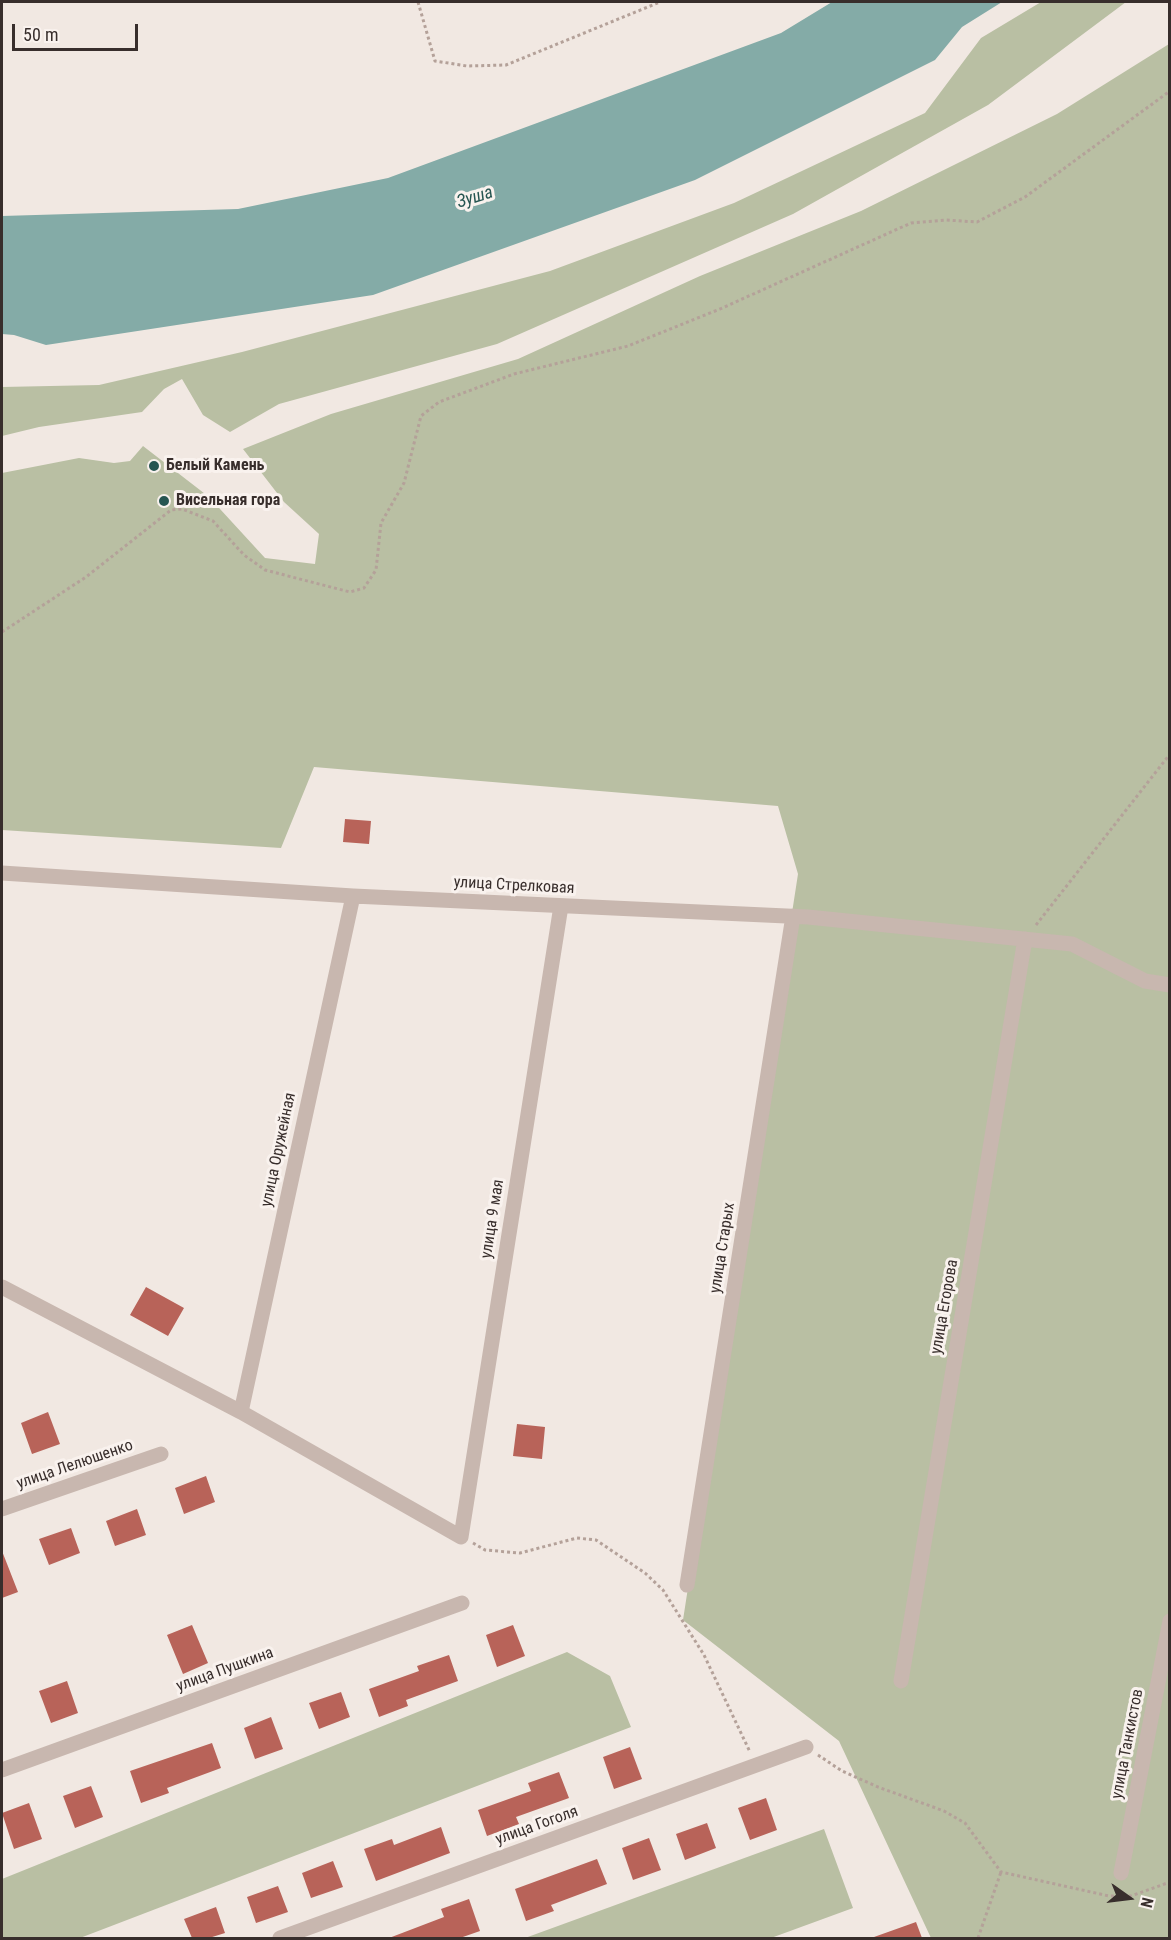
<!DOCTYPE html>
<html>
<head>
<meta charset="utf-8">
<style>
  body { margin:0 }
  #map { position:relative; width:1171px; height:1940px; overflow:hidden; background:#f1e8e2; font-family:"Roboto Condensed",sans-serif }
  canvas { display:block }
  .frame { position:absolute; inset:0; border:3px solid #382e2c; pointer-events:none }
  .north { position:absolute; left:1099px; top:1868px; width:60px; height:60px; -webkit-text-stroke:4px #f9f2ee; paint-order:stroke; rotate:104deg; font-size:16px; font-weight:700; line-height:24px; text-align:center; color:#382e2c }
  .north::after { content:''; display:block; margin:auto; width:21px; height:27px; background:#382e2c; clip-path:polygon(50% 0,100% 100%,50% 72%,0 100%) }
  .scale { position:absolute; left:12px; top:24px; width:126px; height:27px; box-sizing:border-box; border:3px solid #382e2c; border-top:0; padding-left:8px; font-size:18px; line-height:21px; white-space:nowrap; color:#382e2c; -webkit-text-stroke:4px #f9f2ee; paint-order:stroke }
</style>
</head>
<body>
<div id="map">
<canvas width="1171" height="1940"></canvas>
<div class="frame"></div>
<div class="north">N</div>
<div class="scale">50 m</div>
</div>
<script>
const ctx = document.querySelector('canvas').getContext('2d');
ctx.lineJoin = 'round';
function fill(path, color) { ctx.fillStyle = color; ctx.fill(path, 'evenodd'); }
const toPath = rows => new Path2D(rows.map(r => 'M' + r).join(''));
function stroke(path, color, width, dash) { ctx.strokeStyle = color; ctx.lineWidth = width; ctx.lineCap = dash ? 'butt' : 'round'; ctx.setLineDash(dash || []); ctx.stroke(path); }
function label(font, color, halo, rows, align = 'center') {
  ctx.font = font + ' "Roboto Condensed",sans-serif'; ctx.lineWidth = 6; ctx.setLineDash([]); ctx.textBaseline = 'middle'; ctx.strokeStyle = halo; ctx.fillStyle = color; for (const [text, x, y, turn = 0] of rows) {
    ctx.save(); ctx.translate(x, y); ctx.rotate((+turn || 0) * Math.PI / 180); ctx.textAlign = isNaN(turn) ? turn : align; if (halo) ctx.strokeText(text, 0, 0); ctx.fillText(text, 0, 0); ctx.restore();
  }
}
const green = toPath([
  [1041,2,1126,2,988,105,793,214,497,344,279,404,230,432,203,415,182,379,164,389,142,412,39,427,2,436,2,387,99,385,242,352,550,271,734,203,925,113,981,38],
  [1169,44,1169,1938,931,1938,839,1741,683,1620,798,874,778,806,314,767,281,848,2,830,2,473,79,458,114,463,130,461,143,446,209,497,265,558,315,564,319,534,284,502,243,449,331,414,518,359,700,276,861,211,1057,114],
  [567,1652,610,1676,631,1727,80,1938,2,1938,2,1879],
  [824,1829,853,1908,771,1938,525,1938]
]);
const water = toPath([
  [832,2,1002,2,962,27,935,60,695,180,373,295,46,345,14,335,2,334,2,216,238,209,388,178,781,33]
]);
const building = toPath([
  [345,819,371,821,369,844,343,842],
  [146,1287,184,1308,168,1336,130,1315],
  [48,1412,60,1444,32,1454,21,1423],
  [517,1424,545,1427,542,1459,513,1456],
  [206,1476,215,1502,184,1514,175,1488],
  [137,1509,146,1535,115,1546,106,1521],
  [71,1528,80,1553,49,1565,39,1539],
  [2,1551,18,1592,2,1598],
  [192,1625,208,1663,183,1674,167,1635],
  [513,1625,525,1656,497,1667,486,1635],
  [449,1655,458,1681,406,1700,408,1706,379,1717,369,1689,419,1671,417,1666],
  [67,1681,78,1713,51,1723,39,1691],
  [341,1692,350,1717,319,1729,309,1703],
  [271,1717,283,1749,255,1759,244,1728],
  [212,1743,221,1768,167,1788,169,1793,141,1803,130,1771],
  [630,1747,642,1779,614,1789,603,1757],
  [559,1772,569,1798,516,1817,519,1824,487,1836,478,1810,531,1791,528,1783],
  [91,1786,103,1817,75,1828,63,1796],
  [766,1798,777,1830,750,1840,738,1808],
  [29,1803,42,1839,14,1849,2,1813],
  [707,1823,716,1848,685,1860,676,1834],
  [441,1827,450,1853,376,1881,364,1849,392,1839,394,1845],
  [649,1838,661,1870,633,1880,622,1848],
  [597,1859,607,1884,551,1905,554,1911,526,1921,515,1889],
  [333,1861,343,1887,311,1898,302,1873],
  [278,1886,288,1912,256,1923,247,1897],
  [469,1899,480,1931,460,1938,389,1938,444,1917,441,1909],
  [216,1907,225,1933,209,1938,192,1938,184,1919],
  [916,1922,922,1938,874,1938,874,1937]
]);
const path = toPath([
  [418,2,435,61,467,66,506,65,660,2],
  [2,632,86,577,171,510,182,509,213,521,244,555,265,570,350,592,364,588,376,570,381,523,404,483,421,416,439,402,514,374,628,346,720,309,911,223,946,220,977,222,1025,197,1170,91],
  [1036,925,1170,754],
  [473,1543,485,1550,520,1553,577,1538,596,1540,645,1573,663,1590,704,1655,750,1752],
  [818,1755,842,1771,878,1787,944,1811,965,1823,1001,1872,1109,1896,1131,1896,1170,1882],
  [978,1938,1001,1872]
]);
const minor = toPath([
  [2,873,353,896,808,917,1072,944,1145,981,1170,985],
  [2,1287,241,1412,461,1537,561,906],
  [241,1412,353,896],
  [2,1509,161,1454],
  [687,1585,793,916],
  [901,1681,1025,939],
  [2,1770,462,1603],
  [1121,1873,1170,1621],
  [280,1938,806,1747]
]);
const markers = [
  [154,466,6,"#265551"],
  [164,501,6,"#265551"]
];
const poiNames = [
  ["Белый Камень",166,466],
  ["Висельная гора",176,501]
];
const streetNames = [
  ["улица Стрелковая",514,886,3],
  ["улица Оружейная",279,1150,-78],
  ["улица 9 мая",493,1219,-81],
  ["улица Старых",723,1248,-81],
  ["улица Егорова",945,1307,-80],
  ["улица Лелюшенко",75,1465,-19],
  ["улица Пушкина",225,1670,-20],
  ["улица Танкистов",1128,1744,-79],
  ["улица Гоголя",537,1826,-20]
];
const waterNames = [
  ["Зуша",475,198,-17]
];
fill(green, '#b9bfa3');
fill(water, '#84aba7');
fill(building, '#b86359');
stroke(path, '#b4a199', 3, [3, 3]);
stroke(minor, '#c8b7af', 15);
for (const [x, y, r, color] of markers) { const dot = new Path2D(); dot.arc(x, y, r, 0, 2 * Math.PI); ctx.fillStyle = color; ctx.fill(dot); stroke(dot, '#f9f2ee', 2); }
label('bold 16px', '#382e2c', '#f9f2ee', poiNames, 'left');
label('16px', '#382e2c', '#f9f2ee', streetNames);
label('italic 18px', '#265551', '#f9f2ee', waterNames);
</script>
</body>
</html>
